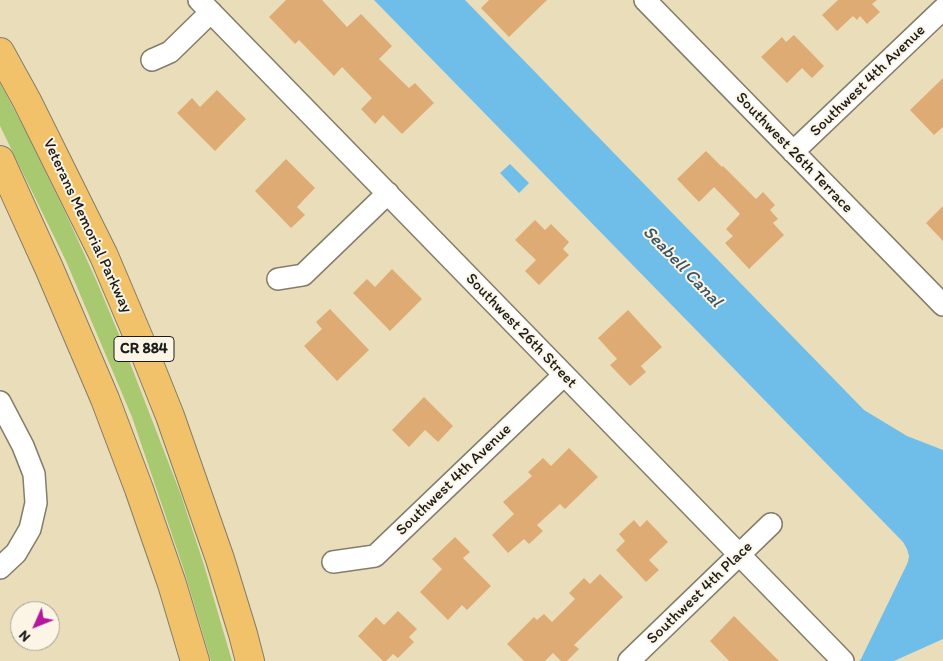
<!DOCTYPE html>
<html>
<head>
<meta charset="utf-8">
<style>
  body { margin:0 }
  #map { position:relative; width:943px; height:661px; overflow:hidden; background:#eadeba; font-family:Itim,sans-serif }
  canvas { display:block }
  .north { position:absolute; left:10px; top:601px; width:50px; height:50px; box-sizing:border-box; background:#fcf5e5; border:1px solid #a29e95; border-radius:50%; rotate:226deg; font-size:14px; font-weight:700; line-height:20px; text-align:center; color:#1c1c1c }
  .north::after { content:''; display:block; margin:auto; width:18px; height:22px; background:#b5179e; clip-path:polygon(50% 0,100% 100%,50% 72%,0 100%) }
</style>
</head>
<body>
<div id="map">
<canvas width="943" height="661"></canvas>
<div class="north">N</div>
</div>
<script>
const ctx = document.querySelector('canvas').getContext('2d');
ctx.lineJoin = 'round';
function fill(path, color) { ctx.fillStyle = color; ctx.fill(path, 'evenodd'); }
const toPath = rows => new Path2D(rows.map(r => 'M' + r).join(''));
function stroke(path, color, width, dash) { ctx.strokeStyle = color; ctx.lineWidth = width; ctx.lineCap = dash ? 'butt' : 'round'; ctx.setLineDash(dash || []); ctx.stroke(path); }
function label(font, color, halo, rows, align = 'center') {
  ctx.font = font + ' Itim,sans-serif'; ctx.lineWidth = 4; ctx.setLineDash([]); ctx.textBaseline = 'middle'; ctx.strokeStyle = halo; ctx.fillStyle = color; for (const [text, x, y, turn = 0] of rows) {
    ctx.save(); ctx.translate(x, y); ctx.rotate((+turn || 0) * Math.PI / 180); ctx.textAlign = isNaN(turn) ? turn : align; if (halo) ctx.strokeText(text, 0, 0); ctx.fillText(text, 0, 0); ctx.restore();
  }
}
const green = toPath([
  [0,83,27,134,66,214,97,282,120,337,181,495,204,565,232,661,211,661,184,570,132,417,66,261,0,126]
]);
const water = toPath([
  [374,0,465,0,864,410,907,436,943,450,943,639,894,661,859,661,861,659,908,562,909,556,907,549,903,542],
  [510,164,529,183,519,193,500,173]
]);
const building = toPath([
  [286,0,322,0,347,27,361,14,392,46,379,59,409,88,415,83,434,103,402,134,383,115,375,124,361,109,372,98,342,67,334,76,299,40,295,44,269,17],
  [489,0,547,0,509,37,481,8],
  [838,0,877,0,872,4,880,12,867,24,860,16,857,20,853,16,837,31,822,15],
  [794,35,824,66,812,78,802,68,787,83,761,57,782,37,786,42],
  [943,78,943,127,934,135,910,110],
  [217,90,246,119,215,151,177,113,192,98,200,107],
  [706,151,722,167,723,166,756,199,763,192,775,205,770,210,778,219,773,223,784,235,749,269,725,243,733,236,726,229,740,214,714,187,699,202,677,179],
  [286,159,315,188,297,207,305,215,291,228,255,191],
  [943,206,943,241,926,223],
  [535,220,545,230,551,224,569,242,563,249,569,255,539,285,525,271,536,260,515,240],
  [392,269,422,299,390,331,353,293,367,279,375,287],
  [330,309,369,350,337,381,304,346,322,329,316,322],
  [628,310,662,347,641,366,646,372,630,386,610,365,617,359,598,338],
  [424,397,453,426,438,442,425,430,409,447,392,430],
  [569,448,598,477,565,509,560,504,537,525,543,531,529,544,524,539,508,553,492,535,514,514,503,502,532,476,528,472,543,458,551,466],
  [634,520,640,527,647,520,668,542,649,560,659,570,646,582,616,550,625,541,619,534],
  [455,537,470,552,463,558,491,586,467,610,462,605,448,620,420,592,442,569,432,559],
  [600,574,623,597,574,645,579,649,567,661,561,661,553,653,545,661,524,661,507,644,534,617,537,620,544,614,552,622,575,599,569,593,584,578,590,584],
  [398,611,417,629,409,637,414,642,398,658,393,654,386,661,383,661,358,636,376,617,384,625],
  [734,616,779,661,729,661,710,641]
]);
const minor = toPath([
  [199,0,843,661],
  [645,0,943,305],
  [152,60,170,52,211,12],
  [793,152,943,9],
  [278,279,303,275,388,193],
  [0,402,23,446,34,474,36,503,30,529,16,553,0,568],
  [333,562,375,556,564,375],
  [629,661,771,524]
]);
const trunk = toPath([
  [0,52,27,101,104,256,140,341,170,416,220,559,243,634,250,661],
  [0,160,49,268,105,399,139,489,172,584,195,661]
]);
const shields = [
  [144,349,60]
];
const shieldNames = [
  ["CR 884",144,349]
];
const streetNames = [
  ["Southwest 4th Avenue",868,81,-44],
  ["Southwest 26th Terrace",794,153,46],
  ["Veterans Memorial Parkway",87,226,65],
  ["Southwest 26th Street",521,331,46],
  ["Southwest 4th Avenue",454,480,-44],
  ["Southwest 4th Place",700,593,-44]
];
const waterNames = [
  ["Seabell Canal",682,267,46]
];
fill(green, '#a9c971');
fill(water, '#6fbeea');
fill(building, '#dfab75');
stroke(minor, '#837d6b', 24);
stroke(trunk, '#837d6b', 30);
stroke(minor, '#fff', 21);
stroke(trunk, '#f2c26a', 28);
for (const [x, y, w] of shields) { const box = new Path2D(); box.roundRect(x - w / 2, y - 12.5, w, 25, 4); ctx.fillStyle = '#fcf5e5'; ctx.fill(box); stroke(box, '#1c1c1c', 1); }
label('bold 15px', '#1c1c1c', null, shieldNames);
label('16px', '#1c1c1c', '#fcf5e5', streetNames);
label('italic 18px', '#395564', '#fcf5e5', waterNames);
</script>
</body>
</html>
